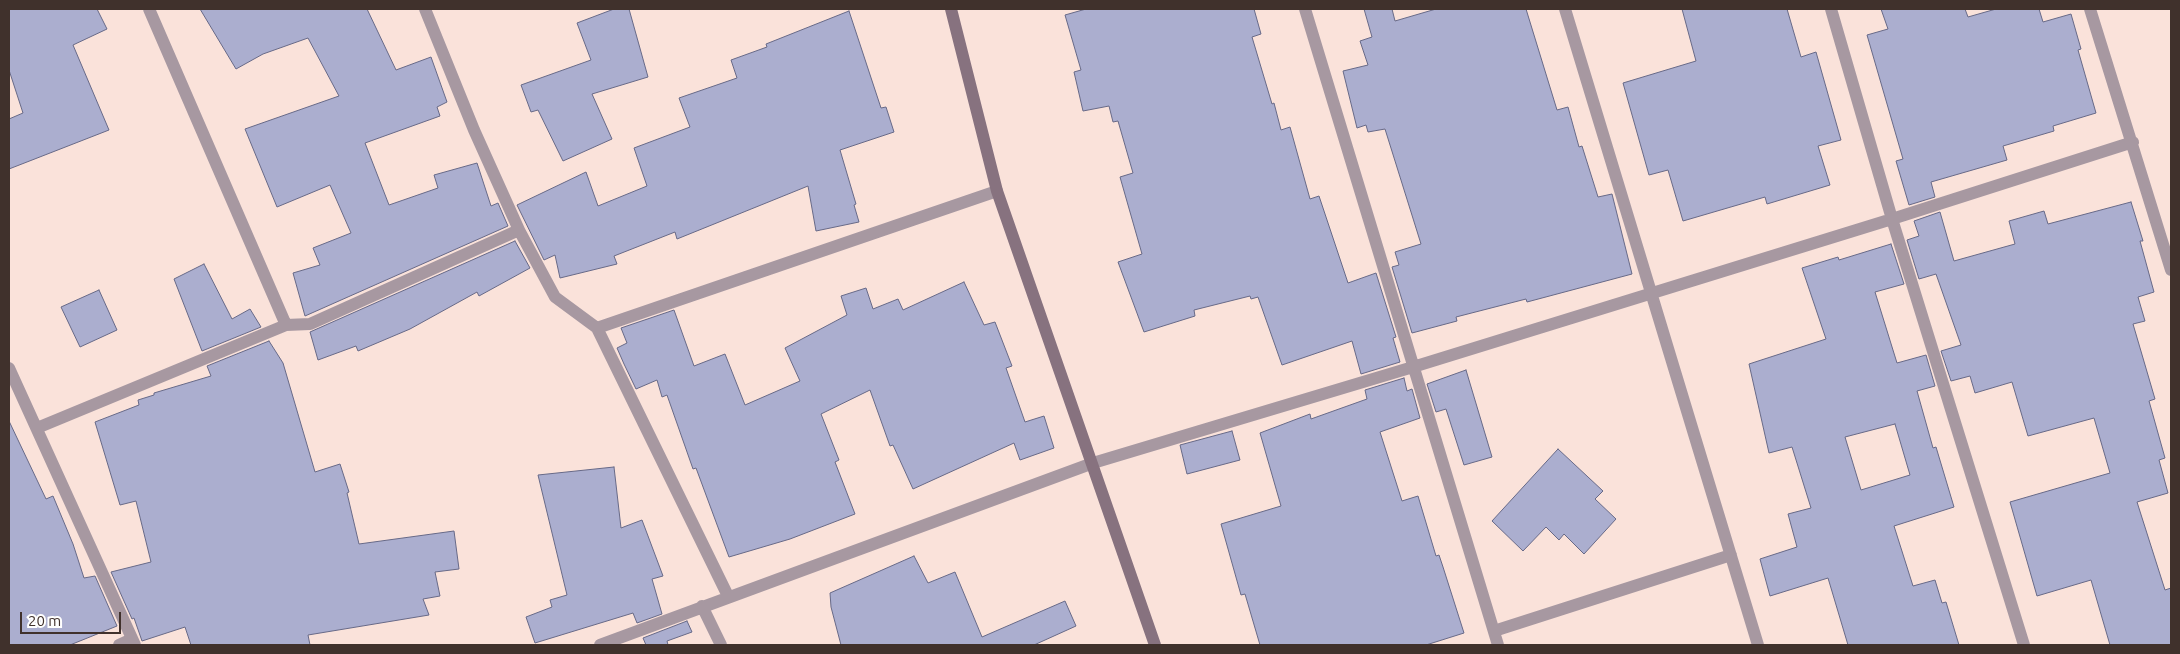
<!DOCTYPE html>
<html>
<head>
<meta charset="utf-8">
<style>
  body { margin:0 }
  #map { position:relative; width:2180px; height:654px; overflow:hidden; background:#fae2da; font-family:Ubuntu,sans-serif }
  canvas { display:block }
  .frame { position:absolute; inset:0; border:10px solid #40312c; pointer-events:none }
  .scale { position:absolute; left:20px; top:612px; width:101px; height:22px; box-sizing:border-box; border:2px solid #40312c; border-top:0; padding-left:6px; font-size:15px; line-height:18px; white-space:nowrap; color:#40312c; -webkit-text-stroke:4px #fff; paint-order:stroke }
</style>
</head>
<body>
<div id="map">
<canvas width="2180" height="654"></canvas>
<div class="frame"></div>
<div class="scale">20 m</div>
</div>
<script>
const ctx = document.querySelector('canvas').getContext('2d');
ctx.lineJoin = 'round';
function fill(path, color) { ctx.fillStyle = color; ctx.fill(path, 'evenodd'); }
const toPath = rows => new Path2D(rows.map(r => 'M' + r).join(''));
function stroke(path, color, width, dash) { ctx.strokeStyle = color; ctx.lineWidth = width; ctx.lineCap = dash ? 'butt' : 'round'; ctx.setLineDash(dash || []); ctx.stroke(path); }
const building = toPath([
  [9,9,97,9,107,29,73,45,109,130,9,169,9,119,23,113,9,70,9,9],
  [200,9,367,9,396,70,431,57,447,102,437,107,440,116,365,143,389,205,438,188,434,175,477,163,491,206,498,203,508,226,305,316,293,273,320,265,313,248,351,233,330,185,277,207,245,129,339,96,308,38,263,54,236,69,200,9],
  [614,9,629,9,648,77,592,94,612,139,563,161,538,110,531,112,521,85,591,60,577,23,614,9],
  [1086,9,1254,9,1261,34,1252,37,1272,104,1274,103,1281,130,1290,127,1310,199,1319,196,1348,283,1376,273,1396,337,1393,338,1400,362,1361,374,1352,341,1282,365,1258,297,1251,299,1250,296,1194,310,1195,316,1144,332,1118,262,1142,254,1120,177,1133,173,1118,121,1113,122,1109,106,1083,111,1074,72,1081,70,1065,15,1086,9],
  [1364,9,1392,9,1395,21,1436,9,1526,9,1557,110,1568,107,1579,147,1582,146,1598,197,1612,194,1632,274,1527,302,1526,299,1456,317,1457,321,1412,333,1392,267,1399,265,1395,252,1421,244,1385,129,1368,132,1366,125,1357,128,1343,71,1368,65,1360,41,1372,37,1364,9],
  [1682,9,1787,9,1801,57,1816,52,1841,140,1818,146,1830,185,1767,204,1765,197,1683,221,1668,170,1649,175,1623,83,1696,61,1682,9],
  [1881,9,1965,9,1968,17,1996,9,2039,9,2043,22,2071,14,2081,49,2078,50,2096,113,2053,126,2054,131,2003,146,2007,160,1931,182,1935,197,1909,205,1896,161,1903,159,1867,35,1888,29,1881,9],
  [849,11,881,108,886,107,894,132,840,150,856,204,854,205,859,222,816,231,808,186,677,239,675,232,614,256,617,264,560,278,555,255,544,260,517,205,586,172,598,206,647,186,634,148,690,127,679,98,737,78,731,60,767,47,766,44,849,11],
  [2131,202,2143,241,2140,241,2154,292,2138,297,2145,321,2133,324,2155,399,2149,401,2165,458,2159,460,2168,493,2137,502,2165,590,2171,588,2171,645,2110,645,2091,580,2037,596,2010,502,2110,473,2094,418,2028,436,2012,382,1975,393,1970,376,1951,381,1941,351,1961,345,1936,274,1919,279,1907,240,1919,236,1914,221,1940,212,1954,261,2015,244,2009,221,2044,211,2048,224,2131,202],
  [515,241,530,268,479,296,477,292,410,329,358,351,356,346,318,360,310,332,515,241],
  [1891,244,1904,284,1875,292,1897,363,1926,355,1935,386,1917,391,1933,448,1936,447,1954,507,1894,526,1913,586,1935,580,1942,603,1946,602,1959,645,1848,645,1828,578,1770,596,1760,559,1797,547,1788,514,1811,508,1792,447,1769,453,1749,364,1826,339,1802,268,1838,257,1839,260,1891,244],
  [1895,424,1910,475,1861,490,1845,437,1895,424],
  [204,264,232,319,250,309,261,327,202,351,174,279,204,264],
  [964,282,984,325,995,322,1012,366,1006,368,1025,422,1044,416,1054,448,1020,460,1014,443,913,489,893,445,890,446,870,390,821,414,839,460,835,462,855,514,790,539,729,557,696,468,693,469,667,395,662,397,657,380,636,389,624,364,617,348,627,343,621,328,674,310,694,366,725,354,745,405,800,381,785,348,847,315,841,296,866,288,873,309,898,299,903,310,964,282],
  [99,290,117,330,80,347,61,307,99,290],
  [269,341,283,363,315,472,340,464,349,492,347,493,359,544,454,531,459,569,435,572,440,596,423,599,429,615,308,635,310,645,191,645,185,627,142,641,134,618,132,619,111,572,151,562,136,501,120,505,95,422,139,405,138,400,154,395,154,393,211,376,207,366,269,341],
  [1466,370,1492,457,1464,465,1446,409,1436,412,1427,384,1466,370],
  [1404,378,1407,391,1412,389,1420,418,1380,432,1402,501,1418,496,1436,556,1439,555,1443,567,1464,633,1426,645,1260,645,1245,594,1241,595,1221,524,1281,506,1260,433,1310,414,1311,419,1367,399,1365,390,1404,378],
  [9,421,46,499,53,496,73,544,84,578,95,576,117,626,70,645,9,645,9,421],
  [1232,431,1240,460,1187,474,1180,445,1232,431],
  [1558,449,1603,491,1595,499,1616,519,1584,554,1564,534,1559,540,1546,527,1523,551,1492,521,1558,449],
  [614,467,621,528,642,520,663,576,652,579,662,614,637,623,633,613,535,643,526,617,552,607,550,600,567,595,538,475,614,467],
  [914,556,928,583,955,572,982,637,1065,601,1076,626,1034,645,841,645,831,607,830,593,914,556],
  [687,621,692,632,667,641,668,645,646,645,643,638,687,621]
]);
const street = toPath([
  [149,9,286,325],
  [425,9,474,130,519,230,555,297,597,328,728,596],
  [1305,9,1498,645],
  [1565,9,1758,645],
  [1831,9,1892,219,2024,645],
  [2090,9,2171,270],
  [597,328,997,191],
  [9,368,135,645],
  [37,428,286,325,310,324,519,230],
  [702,606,721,645],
  [1494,631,1731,555],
  [119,645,132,639],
  [600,645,1093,463,1413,367,1892,219,2133,142]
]);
const secondary = toPath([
  [951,9,997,191,1155,645]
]);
fill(building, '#abaecf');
stroke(building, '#676987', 1);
stroke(street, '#a798a1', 12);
stroke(secondary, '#87727f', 12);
</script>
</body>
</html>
